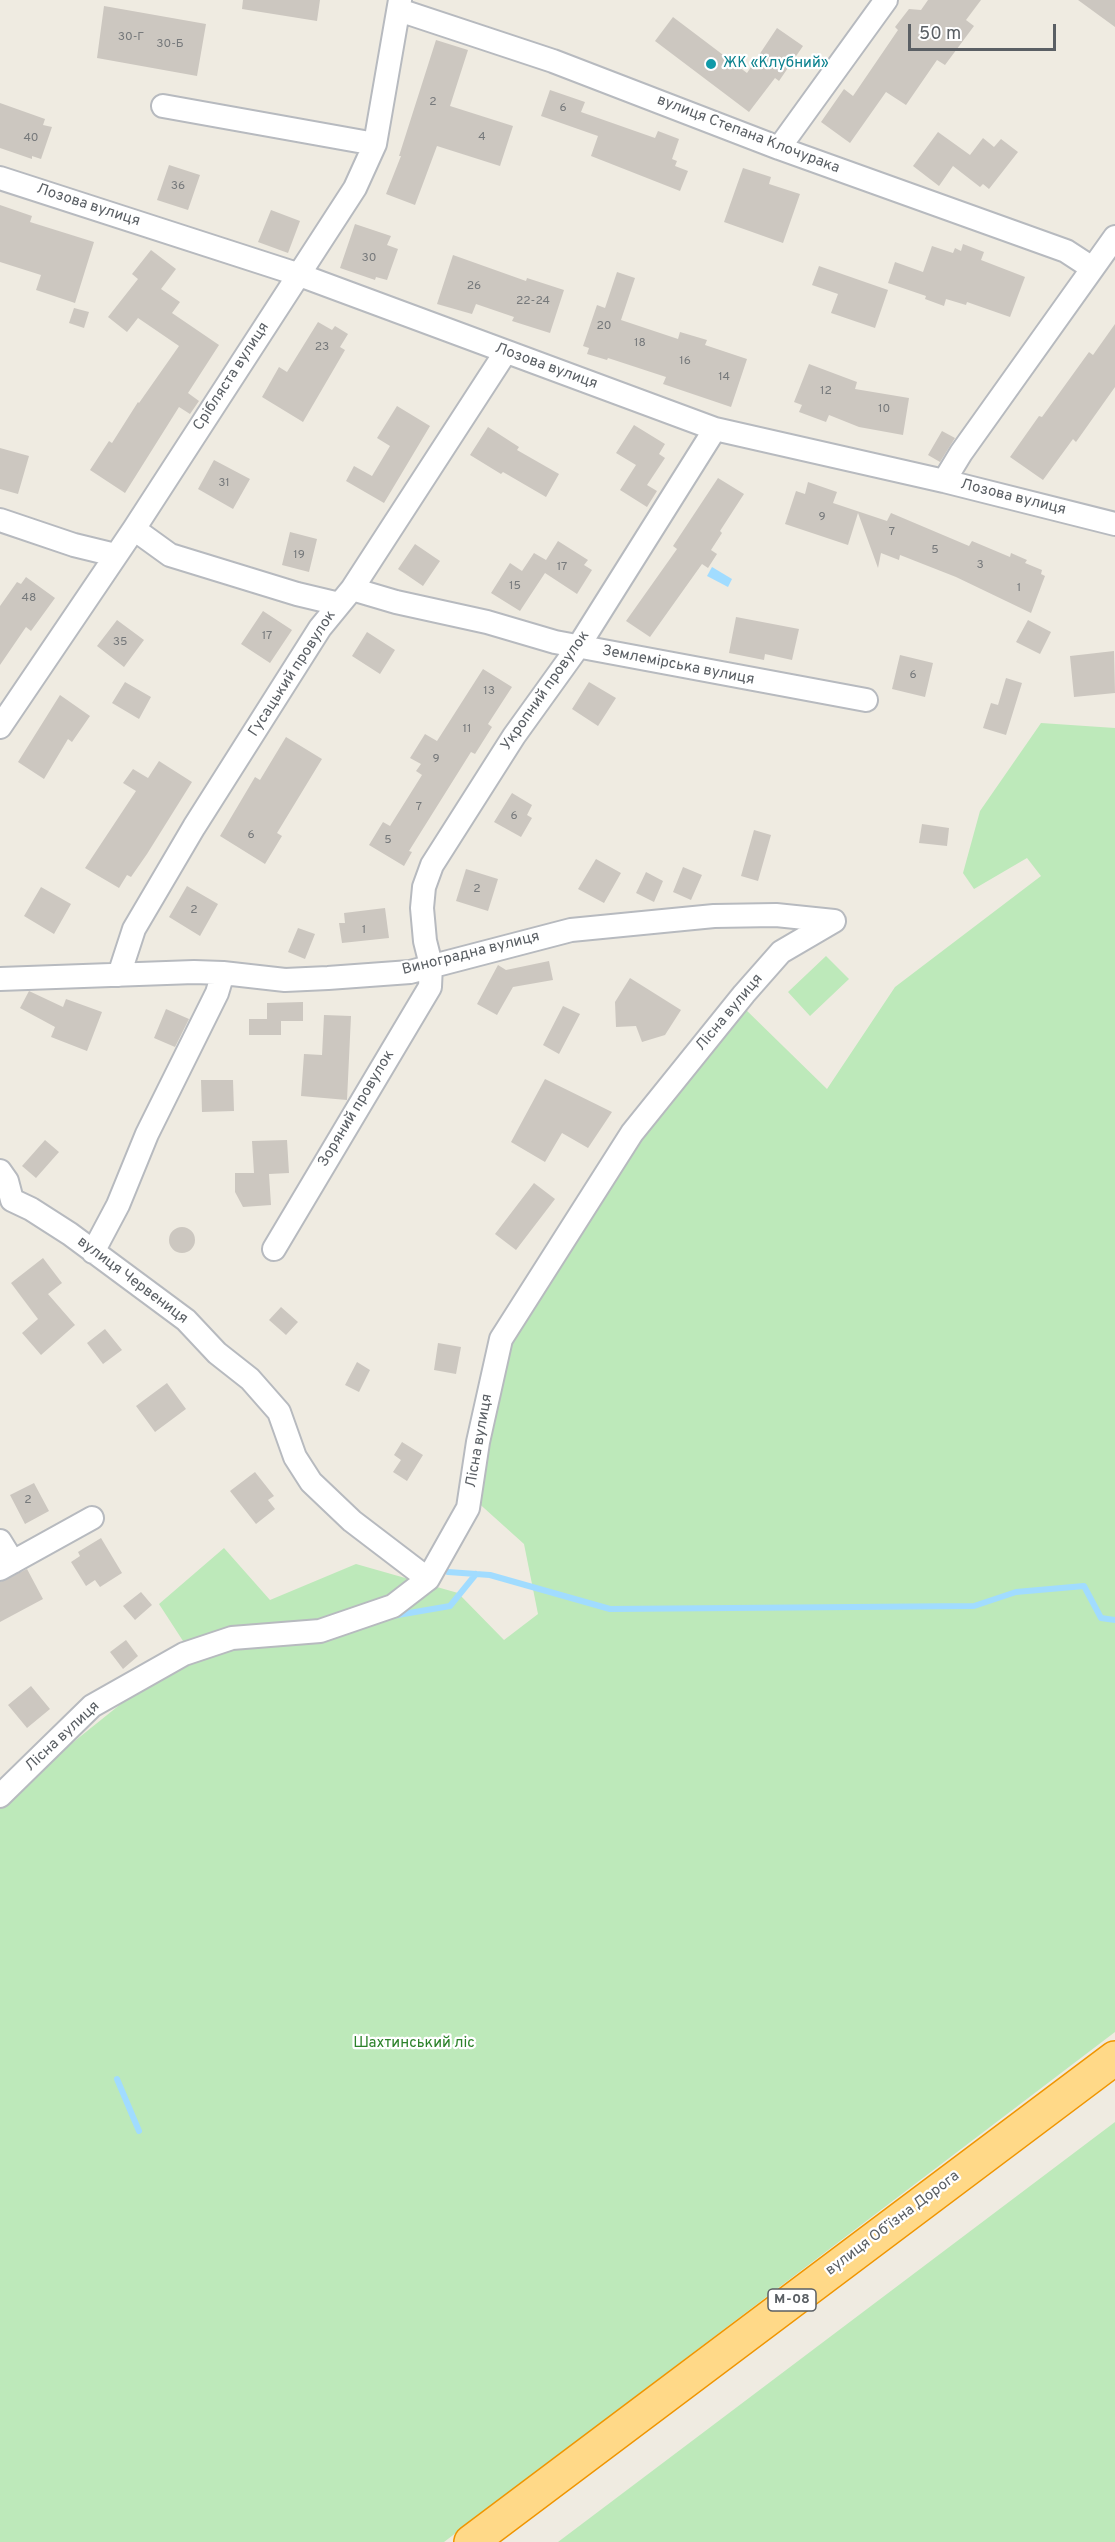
<!DOCTYPE html>
<html>
<head>
<meta charset="utf-8">
<style>
  body { margin:0 }
  #map { position:relative; width:1115px; height:2542px; overflow:hidden; background:#efebe1; font-family:Overpass,sans-serif }
  canvas { display:block }
  .scale { position:absolute; left:908px; top:24px; width:148px; height:27px; box-sizing:border-box; border:3px solid #5a5f64; border-top:0; padding-left:8px; font-size:18px; line-height:21px; white-space:nowrap; color:#5a5f64; -webkit-text-stroke:4px #fff; paint-order:stroke }
</style>
</head>
<body>
<div id="map">
<canvas width="1115" height="2542"></canvas>
<div class="scale">50 m</div>
</div>
<script>
const ctx = document.querySelector('canvas').getContext('2d');
ctx.lineJoin = 'round';
function fill(path, color) { ctx.fillStyle = color; ctx.fill(path, 'evenodd'); }
const toPath = rows => new Path2D(rows.map(r => 'M' + r).join(''));
function stroke(path, color, width, dash) { ctx.strokeStyle = color; ctx.lineWidth = width; ctx.lineCap = dash ? 'butt' : 'round'; ctx.setLineDash(dash || []); ctx.stroke(path); }
function label(font, color, halo, rows, align = 'center') {
  ctx.font = font + ' Overpass,sans-serif'; ctx.lineWidth = 4.5; ctx.setLineDash([]); ctx.textBaseline = 'middle'; ctx.strokeStyle = halo; ctx.fillStyle = color; for (const [text, x, y, turn = 0] of rows) {
    ctx.save(); ctx.translate(x, y); ctx.rotate((+turn || 0) * Math.PI / 180); ctx.textAlign = isNaN(turn) ? turn : align; if (halo) ctx.strokeText(text, 0, 0); ctx.fillText(text, 0, 0); ctx.restore();
  }
}
const green = toPath([
  [1041,723,1115,728,1115,2032,444,2542,0,2542,0,1801,127,1699,196,1661,159,1604,224,1548,270,1600,356,1564,458,1593,504,1640,538,1614,524,1544,474,1499,490,1379,534,1280,741,1005,827,1089,895,987,1041,876,1027,858,974,889,963,873,980,811],
  [826,956,849,979,810,1016,788,992],
  [1115,2122,1115,2542,558,2542]
]);
const water = toPath([
  [712,567,732,579,728,587,707,576]
]);
const stream = toPath([
  [448,1572,490,1575,610,1609,974,1606,1016,1592,1084,1586,1101,1618,1115,1620],
  [392,1616,450,1606,476,1574],
  [117,2079,139,2131]
]);
const building = toPath([
  [243,0,320,0,317,21,242,9],
  [928,0,981,0,966,20,974,26,945,65,937,60,906,105,886,92,850,143,821,122,844,89,853,96,898,30,895,27,909,9,921,10],
  [1078,0,1115,0,1115,27],
  [104,6,206,24,197,76,97,58],
  [673,17,747,73,777,28,803,46,779,81,775,78,749,112,655,41],
  [436,40,468,50,450,106,513,126,500,166,437,146,415,205,386,194,401,156,399,156],
  [550,90,585,102,581,112,655,138,658,131,679,139,672,159,677,161,675,166,688,171,680,191,591,156,598,136,541,116],
  [0,103,45,119,43,125,52,127,41,159,32,156,32,159,0,148],
  [938,132,970,155,983,138,994,147,1001,139,1018,152,989,189,983,184,980,187,953,166,939,186,913,166],
  [169,165,200,175,188,210,157,200],
  [743,168,771,177,769,184,800,194,783,243,724,222],
  [0,205,32,216,30,222,94,242,75,303,36,290,41,275,0,262],
  [271,210,300,221,288,253,258,242],
  [355,224,391,236,387,245,398,249,387,280,376,277,375,280,340,268],
  [963,244,984,252,981,260,1025,277,1010,317,967,302,966,305,946,299,944,306,925,299,926,296,888,283,895,262,923,272,932,246,953,253,955,248,961,251],
  [151,250,176,269,161,289,180,302,172,313,219,345,188,393,199,401,190,414,179,407,125,493,90,470,109,441,112,443,138,402,139,403,179,346,138,318,127,332,108,317,138,279,132,274],
  [453,255,526,281,527,278,564,290,550,333,512,321,514,317,476,304,472,314,437,304],
  [819,266,888,290,875,328,831,313,838,294,812,285],
  [617,272,635,278,621,320,678,339,680,332,707,340,705,345,747,359,731,407,663,384,666,377,608,358,607,360,587,354,589,348,583,346,597,305,605,308],
  [74,308,89,312,84,328,69,323],
  [318,322,332,330,335,326,348,334,340,347,345,350,303,422,262,397,279,367,287,372],
  [1115,324,1115,387,1076,442,1073,439,1043,480,1010,457,1039,416,1042,417,1089,352,1093,355],
  [809,364,857,382,855,389,909,398,903,435,859,427,829,415,826,422,799,412,802,405,794,402],
  [397,406,430,426,384,503,346,481,354,466,372,476,390,446,377,438],
  [634,425,665,444,659,454,665,458,647,485,657,491,647,507,620,490,636,465,616,453],
  [488,427,519,447,517,450,559,474,546,497,503,472,501,474,470,455],
  [942,431,955,438,940,462,928,455],
  [0,448,29,456,18,494,0,489],
  [214,460,250,479,233,509,198,489],
  [718,478,744,494,720,531,722,533,711,550,717,554,708,568,702,564,650,637,626,621,677,549,673,546],
  [808,482,837,492,833,503,887,521,891,513,969,546,972,541,1010,557,1011,553,1027,560,1025,563,1042,570,1041,574,1045,576,1031,613,956,577,900,555,899,560,881,553,878,568,858,513,848,545,785,524,796,491,805,494],
  [290,532,317,539,309,572,282,565],
  [558,541,588,560,584,565,592,570,577,594,545,573,520,611,491,593,510,563,522,571,534,553,546,560],
  [415,544,440,561,423,586,398,569],
  [26,577,55,598,31,631,26,627,0,665,0,606,17,582,21,584],
  [263,611,292,630,270,663,241,644],
  [736,617,799,629,792,660,765,654,764,660,729,653],
  [117,620,144,640,124,667,97,646],
  [1028,620,1051,632,1040,654,1016,642],
  [367,632,395,650,380,674,352,656],
  [1114,651,1115,693,1074,697,1070,656],
  [900,655,933,663,925,697,892,689],
  [483,669,512,687,488,724,492,727,475,754,471,752,409,851,412,852,404,866,369,845,383,822,390,826,422,775,416,771,421,764,410,758,425,734,437,741],
  [1006,678,1022,683,1006,735,983,728,991,703,998,705],
  [125,682,151,697,139,719,112,703],
  [589,682,616,698,598,726,572,709],
  [60,695,90,716,72,742,68,739,44,779,18,762],
  [286,737,322,759,277,833,282,836,265,864,220,836,255,777,260,780],
  [159,761,192,782,147,854,131,877,127,875,119,888,85,868,136,791,123,783,133,769,148,778],
  [512,793,532,805,527,815,532,818,521,837,494,822],
  [922,824,949,828,947,846,919,843],
  [754,830,771,835,758,881,741,876],
  [596,859,621,873,604,903,578,889],
  [683,867,702,875,691,900,673,892],
  [466,869,498,879,488,911,456,901],
  [646,872,663,881,654,902,636,893],
  [187,886,218,904,200,936,169,917],
  [41,887,71,904,54,934,24,916],
  [385,908,389,938,342,943,339,923,345,923,344,913],
  [298,928,315,934,305,959,288,952],
  [549,961,553,980,513,987,497,1015,477,1004,498,965,506,970],
  [630,978,681,1010,665,1035,642,1042,636,1026,616,1027,615,1002],
  [29,991,63,1007,66,999,102,1012,87,1051,51,1037,55,1027,20,1008],
  [303,1002,303,1021,281,1021,281,1035,249,1035,249,1019,267,1019,267,1003],
  [563,1006,580,1014,559,1054,543,1045],
  [166,1009,189,1019,175,1047,154,1038],
  [324,1015,351,1016,347,1100,301,1096,304,1054,322,1055],
  [545,1079,612,1112,588,1148,562,1133,545,1162,511,1142],
  [201,1080,233,1080,234,1111,202,1112],
  [45,1140,59,1152,36,1178,22,1166],
  [287,1140,289,1173,269,1174,271,1205,243,1207,235,1192,235,1173,254,1173,252,1141],
  [534,1183,555,1199,516,1250,495,1234],
  '169 1240a13 13 0 1 1 26 0a13 13 0 1 1-26 0Z',
  [43,1258,62,1283,48,1294,75,1325,41,1355,22,1333,38,1319,11,1283],
  [281,1307,298,1322,286,1335,269,1320],
  [105,1329,122,1350,103,1364,87,1343],
  [438,1343,461,1347,456,1374,434,1370],
  [357,1362,370,1370,359,1392,345,1385],
  [167,1383,186,1409,155,1432,136,1406],
  [402,1442,423,1455,407,1481,393,1472,401,1460,394,1455],
  [255,1472,274,1496,268,1500,275,1509,256,1524,230,1491],
  [34,1483,49,1511,25,1524,10,1495],
  [101,1538,122,1573,100,1587,95,1580,86,1586,71,1562,80,1556,78,1552],
  [27,1569,43,1599,0,1622,0,1582],
  [141,1592,152,1605,135,1620,123,1606],
  [126,1640,138,1656,123,1669,110,1652],
  [31,1686,50,1709,27,1728,8,1705]
]);
const minor = toPath([
  [399,10,553,61,779,148,1066,251,1092,268],
  [163,106,375,144],
  [779,148,886,0],
  [0,178,297,274,715,429,944,481,1115,524],
  [944,481,961,453,1115,237],
  [0,520,74,545,115,555],
  [134,529,170,555,297,594,339,604],
  [352,589,396,602,487,622,555,642,866,700],
  [0,727,134,529,355,188,375,144,400,0],
  [119,975,134,929,194,827,320,628,352,589,505,353],
  [0,979,194,972,223,973,285,980,328,978,410,972,571,930,714,916,776,915,834,921],
  [0,1171,7,1181,12,1200,31,1209,70,1234,186,1320,217,1353,250,1379,279,1412,295,1457,311,1482,352,1521,428,1579],
  [274,1249,430,987,431,965,425,941,422,908,424,887,432,865,514,736,578,647,715,429],
  [93,1252,118,1205,147,1134,217,993,223,973],
  [0,1541,13,1562],
  [0,1569,92,1518],
  [0,1796,92,1706,184,1654,232,1638,320,1631,393,1606,428,1579,468,1508,478,1442,501,1339,632,1133,744,994,781,952,834,921]
]);
const highway = toPath([
  [471,2542,1115,2058]
]);
const markers = [
  [711,64,6,"#0f9aa8"]
];
const numberNames = [
  ["30-Г",131,38],
  ["30-Б",170,45],
  ["2",433,103],
  ["6",563,109],
  ["4",482,138],
  ["40",31,139],
  ["36",178,187],
  ["30",369,259],
  ["26",474,287],
  ["22-24",533,302],
  ["20",604,327],
  ["18",640,344],
  ["23",322,348],
  ["16",685,362],
  ["14",724,378],
  ["12",826,392],
  ["10",884,410],
  ["31",224,484],
  ["9",822,518],
  ["7",892,533],
  ["5",935,551],
  ["19",299,556],
  ["3",980,566],
  ["17",562,568],
  ["15",515,587],
  ["1",1019,589],
  ["48",29,599],
  ["17",267,637],
  ["35",120,643],
  ["6",913,676],
  ["13",489,692],
  ["11",467,730],
  ["9",436,760],
  ["7",419,808],
  ["6",514,817],
  ["6",251,836],
  ["5",388,841],
  ["2",477,890],
  ["2",194,911],
  ["1",364,931],
  ["2",28,1501]
];
const shields = [
  [792,2300,48]
];
const shieldNames = [
  ["М-08",792,2300]
];
const cultureNames = [
  ["ЖК «Клубний»",723,64]
];
const streetNames = [
  ["вулиця Степана Клочурака",748,135,21],
  ["Лозова вулиця",88,206,18],
  ["Лозова вулиця",546,367,20],
  ["Срібляста вулиця",232,377,-57],
  ["Лозова вулиця",1013,498,14],
  ["Землемірська вулиця",678,666,11],
  ["Гусацький провулок",293,674,-57],
  ["Укропний провулок",546,691,-55],
  ["Виноградна вулиця",471,954,-14],
  ["Лісна вулиця",730,1013,-50],
  ["Зоряний провулок",357,1109,-59],
  ["вулиця Червениця",132,1281,37],
  ["Лісна вулиця",480,1441,-80],
  ["Лісна вулиця",63,1737,-43],
  ["вулиця Обʼїзна Дорога",893,2224,-37]
];
const parkNames = [
  ["Шахтинський ліс",414,2044]
];
fill(green, '#bde9ba');
fill(water, '#a1dcff');
stroke(stream, '#a1dcff', 6);
fill(building, '#ccc7c0');
stroke(minor, '#b7babf', 26);
stroke(highway, '#f09500', 36);
stroke(minor, '#fff', 22);
stroke(highway, '#ffd988', 33);
for (const [x, y, r, color] of markers) { const dot = new Path2D(); dot.arc(x, y, r, 0, 2 * Math.PI); ctx.fillStyle = color; ctx.fill(dot); stroke(dot, '#fff', 2); }
label('12px', '#76797b', null, numberNames);
for (const [x, y, w] of shields) { const box = new Path2D(); box.roundRect(x - w / 2, y - 11, w, 22, 4.5); ctx.fillStyle = '#fff'; ctx.fill(box); stroke(box, '#5a5f64', 1.5); }
label('bold 14px', '#5a5f64', null, shieldNames);
label('15px', '#0d838f', '#fff', cultureNames, 'left');
label('15px', '#5a5f64', '#fff', streetNames);
label('15px', '#2c822a', '#fff', parkNames);
</script>
</body>
</html>
